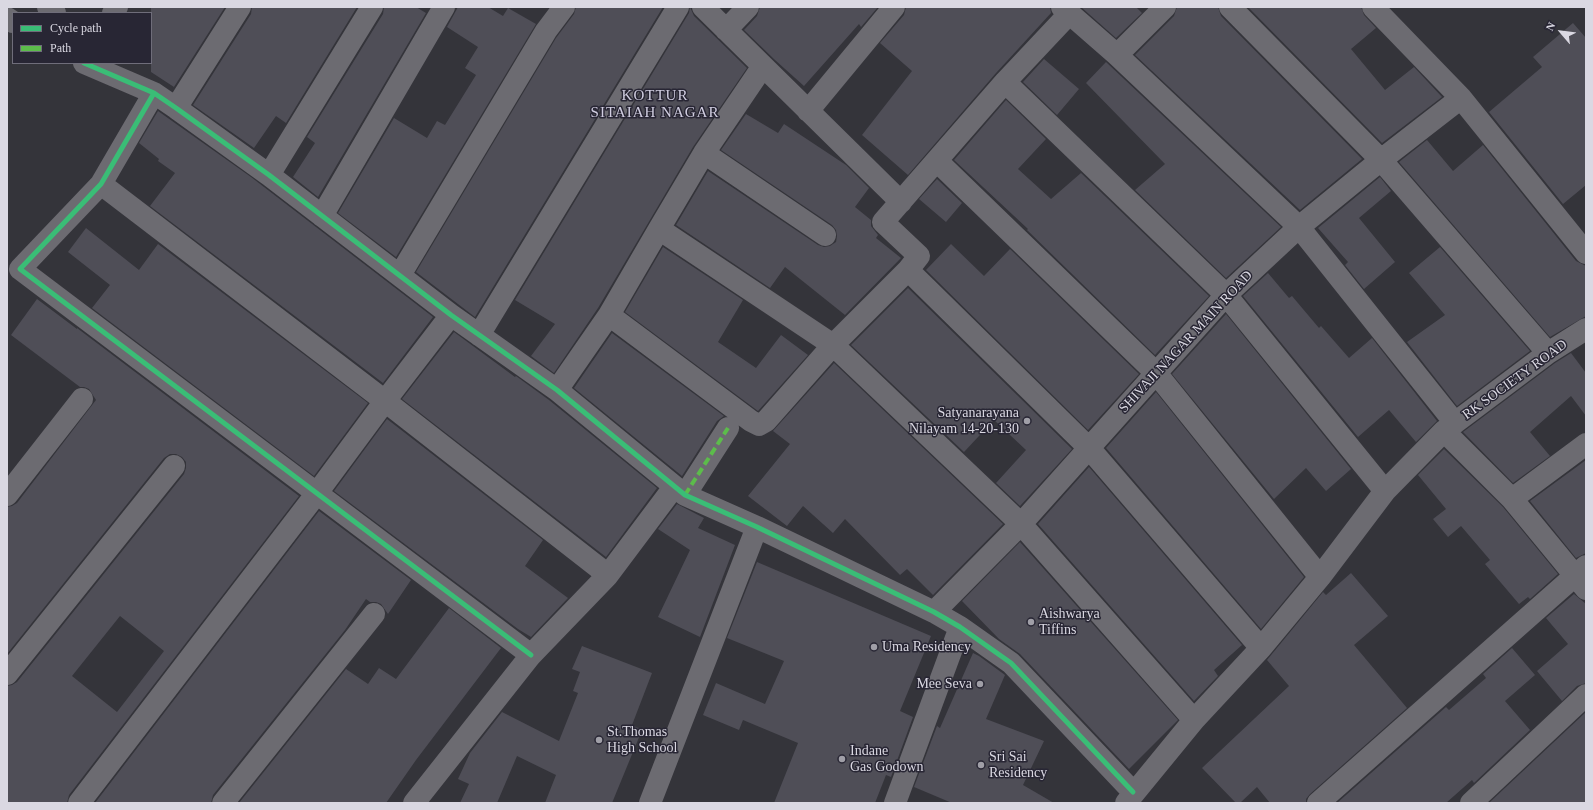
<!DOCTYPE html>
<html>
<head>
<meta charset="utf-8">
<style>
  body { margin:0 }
  #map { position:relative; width:1593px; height:810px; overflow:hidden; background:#34343a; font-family:"Times New Roman",serif }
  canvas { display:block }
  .frame { position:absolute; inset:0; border:8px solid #dad8e2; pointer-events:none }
  .legend { position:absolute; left:12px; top:12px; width:140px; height:52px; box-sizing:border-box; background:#282634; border:1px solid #6f6d7a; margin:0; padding:5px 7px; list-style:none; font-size:12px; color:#dad8e2 }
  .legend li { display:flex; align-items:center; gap:8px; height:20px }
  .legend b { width:20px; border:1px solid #6f6d7a }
  .north { position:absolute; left:1541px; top:12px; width:40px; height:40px; -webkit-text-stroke:3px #282634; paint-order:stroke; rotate:298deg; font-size:11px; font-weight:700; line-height:16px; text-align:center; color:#dad8e2 }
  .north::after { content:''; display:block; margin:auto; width:14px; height:18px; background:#dad8e2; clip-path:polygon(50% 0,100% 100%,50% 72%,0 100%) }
</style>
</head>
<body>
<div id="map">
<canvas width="1593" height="810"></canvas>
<div class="frame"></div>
<ul class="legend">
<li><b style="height:5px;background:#3abd76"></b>Cycle path</li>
<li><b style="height:5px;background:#5cbc4b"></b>Path</li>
</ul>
<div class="north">N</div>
</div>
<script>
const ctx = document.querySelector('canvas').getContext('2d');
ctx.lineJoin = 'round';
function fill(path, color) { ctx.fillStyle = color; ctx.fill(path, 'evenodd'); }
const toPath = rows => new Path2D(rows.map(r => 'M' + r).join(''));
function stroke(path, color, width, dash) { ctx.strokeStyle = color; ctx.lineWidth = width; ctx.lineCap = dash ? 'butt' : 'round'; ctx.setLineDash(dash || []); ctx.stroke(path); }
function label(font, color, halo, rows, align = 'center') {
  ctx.font = font + ' "Times New Roman",serif'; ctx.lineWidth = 3; ctx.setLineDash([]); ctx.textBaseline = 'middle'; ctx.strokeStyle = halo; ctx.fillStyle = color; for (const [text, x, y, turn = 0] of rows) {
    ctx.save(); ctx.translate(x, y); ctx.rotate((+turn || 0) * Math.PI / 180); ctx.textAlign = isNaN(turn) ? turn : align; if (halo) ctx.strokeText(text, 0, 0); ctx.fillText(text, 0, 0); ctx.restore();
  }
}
const building = toPath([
  [151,7,225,7,172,90,174,87,151,72],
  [252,7,357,7,286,123,276,116,254,148,193,105,251,14],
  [384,7,416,7,426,13,318,197,293,177,315,143,307,137,383,14],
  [458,7,488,7,503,16,508,8,536,24,396,257,338,213,394,118,427,138,437,121,445,125,476,75,465,68,478,47,447,27],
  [576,7,663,7,475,317,416,272,556,38,574,14],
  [690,7,694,16,747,68,693,147,598,308,554,373,531,356,555,324,515,300,689,13],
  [760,7,878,7,861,27,859,24,804,86,775,60,744,30,757,16],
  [906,7,1050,7,1051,13,996,73,908,175,862,135,912,71,880,43,904,15],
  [1081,7,1136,7,1142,13,1116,38],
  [1177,7,1218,7,1221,16,1362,159,1300,210,1135,55,1174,16],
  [1248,7,1361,7,1364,15,1376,28,1351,49,1385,90,1414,67,1442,97,1382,143],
  [1573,23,1586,38,1586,185,1563,204,1489,112,1542,67,1533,57],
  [1044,59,1079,89,1057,115,1023,82],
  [1106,62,1281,227,1226,278,1135,190,1165,164,1086,83],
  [1006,100,1046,139,1018,169,1051,199,1081,173,1209,296,1155,355,1027,230,1028,229,954,160],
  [158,111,251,177,433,317,383,383,150,206,175,173,158,161,159,159,139,143],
  [746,114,778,133,784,124,846,165,869,188,855,207,871,220,871,226,878,235,876,238,901,258,845,315,785,267,770,288,676,225,708,171,818,245,824,247,830,246,836,242,837,236,836,230,832,225,721,150],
  [1427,140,1453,171,1483,145,1576,261,1586,266,1586,316,1550,337,1399,162],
  [1380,177,1391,191,1359,218,1395,262,1364,289,1345,265,1348,262,1318,228],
  [937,179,962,203,946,222,919,199],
  [86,228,139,270,158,244,368,403,314,476,92,308,110,285,68,252],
  [951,244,984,276,1010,249,1139,374,1088,430,926,270],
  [663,247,743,300,718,342,756,368,781,335,808,355,758,411,625,312],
  [1440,247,1530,351,1457,406,1407,342,1445,315,1409,273],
  [1268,273,1289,298,1292,296,1319,328,1321,326,1349,358,1372,338,1437,421,1416,442,1389,410,1358,437,1243,296],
  [908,288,1072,449,1020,506,996,483,1026,450,994,420,964,452,851,345],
  [37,299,77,329,77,328,299,496,69,795,67,803,7,803,7,686,12,685,17,682,184,474,186,468,186,462,182,457,176,454,170,454,164,458,7,654,7,507,12,506,17,503,96,400,89,389,84,387,80,387,11,335],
  [120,616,164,651,117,712,72,676],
  [1226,314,1351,469,1326,491,1306,468,1274,499,1172,374],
  [454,332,515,377,516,376,549,400,657,488,606,557,402,399],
  [612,333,724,416,717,421,682,476,574,388],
  [1571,353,1586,373,1586,416,1571,396,1530,432,1550,456,1513,483,1463,432,1555,363],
  [834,363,1003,524,933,595,907,569,900,575,845,519,833,533,803,506,787,526,748,496,790,444,773,431],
  [1156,392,1304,577,1261,629,1106,448],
  [387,419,543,540,525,566,568,598,531,637,518,629,334,491],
  [1444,449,1503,507,1558,574,1530,599,1528,597,1519,604,1485,564,1490,560,1461,526,1448,537,1433,519,1446,509,1418,475],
  [1586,460,1586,553,1576,558,1530,501],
  [1089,467,1242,645,1214,670,1218,676,1194,701,1038,524],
  [677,504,704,518,698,528,735,545,700,637,658,617,690,550,658,529],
  [319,511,411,580,388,614,381,604,376,602,370,602,366,599,345,630,213,795,211,803,95,803],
  [1020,542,1178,720,1129,769,1020,654,999,639,962,601],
  [757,562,931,636,900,711,913,717,891,777,886,775,875,803,774,803,798,743,743,720,739,730,703,715,716,683,765,704,784,661,727,638],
  [1351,573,1388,616,1354,645,1407,708,1310,794,1306,799,1306,803,1270,803,1257,787,1240,803,1236,803,1202,768,1289,686,1267,660,1323,592,1326,595],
  [1574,594,1586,604,1586,683,1577,686,1562,701,1537,671,1568,644,1546,618],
  [449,608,501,648,416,760,386,803,239,803,346,669,368,684,379,668,396,679],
  [582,646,652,673,632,725,642,730,612,803,545,803,556,775,517,756,497,803,460,803,469,784,458,779,470,753,502,712,559,741,578,693,573,691,580,672,572,669],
  [1512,648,1535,675,1505,701,1530,730,1474,783,1472,780,1446,803,1337,803,1446,707,1449,710,1486,678,1483,674],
  [973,653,979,656,1005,675,986,719,1044,741,1023,785,1054,803,952,803,914,787,937,726,940,728],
  [1586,712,1586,803,1491,803,1490,802]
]);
const minor = toPath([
  [48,7,55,13],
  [703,7,901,202],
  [1062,7,1117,55,1299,227,1455,423],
  [1230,7,1381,160,1548,353],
  [1373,7,1461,98,1586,253],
  [113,13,117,7],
  [7,18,13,22],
  [726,30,748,7],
  [1117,55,1165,7],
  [84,63,154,93,176,108,269,175,451,315,557,390,685,495,757,527,934,612,960,627,1011,663,1133,792],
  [1005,82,1226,295,1385,491],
  [154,93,101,184,20,269,531,655],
  [176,108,240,7],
  [808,111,894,7],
  [704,153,825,235],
  [937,161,1156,373,1320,577],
  [269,175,372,7],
  [101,184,385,401,608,575],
  [322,216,444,7],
  [659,229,833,345,1021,524,1194,720],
  [908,270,1089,448,1261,648],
  [400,275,546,31,564,7],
  [609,315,751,421,759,425,766,421,833,345,908,270,919,256,883,222,1005,82,1069,14],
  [479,335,678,7],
  [557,390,609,315,659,229,704,153,763,66],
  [1444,431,1512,499,1586,589],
  [7,495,82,399],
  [685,495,728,428],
  [1512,499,1586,444],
  [934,612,1021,524,1226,295,1299,227,1381,160,1461,98],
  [7,674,174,466],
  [79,803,317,493,385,401,451,315],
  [223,803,374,614],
  [414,803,531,655,608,575,674,487],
  [650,803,757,527],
  [895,803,960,627],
  [1126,803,1194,720,1261,648,1320,577,1385,491,1444,431,1548,353,1586,329],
  [1318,803,1586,566],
  [1471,803,1586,695]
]);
const quiet = toPath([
  [685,495,728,428]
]);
const cycleway = toPath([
  [84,63,154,93,176,108,269,175,451,315,557,390,685,495,757,527,934,612,960,627,1011,663,1133,792],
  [154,93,101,184,20,269,531,655]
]);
const markers = [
  [1027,421,4,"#a09fa7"],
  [1031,622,4,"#a09fa7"],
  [874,647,4,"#a09fa7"],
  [980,684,4,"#a09fa7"],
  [599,740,4,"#a09fa7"],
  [842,759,4,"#a09fa7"],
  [981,765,4,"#a09fa7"]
];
const streetNames = [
  ["SHIVAJI NAGAR MAIN ROAD",1186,342,-47],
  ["RK SOCIETY ROAD",1515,380,-36]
];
const poiNames = [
  ["Satyanarayana",1019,413,"right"],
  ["Nilayam 14-20-130",1019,429,"right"],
  ["Aishwarya",1039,614],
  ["Tiffins",1039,630],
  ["Uma Residency",882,647],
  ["Mee Seva",972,684,"right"],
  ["St.Thomas",607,732],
  ["High School",607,748],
  ["Indane",850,751],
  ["Gas Godown",850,767],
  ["Sri Sai",989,757],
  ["Residency",989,773]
];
const neighbourhoodNames = [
  ["KOTTUR",655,96],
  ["SITAIAH NAGAR",655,113]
];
fill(building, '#4f4e57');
stroke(minor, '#6c6b71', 22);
stroke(quiet, '#5cbc4b', 4, [8, 4]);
stroke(cycleway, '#3abd76', 5);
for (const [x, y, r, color] of markers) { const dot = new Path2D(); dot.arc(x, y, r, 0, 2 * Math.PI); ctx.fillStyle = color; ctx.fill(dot); stroke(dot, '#282634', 1.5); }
label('14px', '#dad8e2', '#282634', streetNames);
label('14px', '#dad8e2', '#282634', poiNames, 'left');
ctx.letterSpacing = '1px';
label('15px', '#d1cee1', '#282634', neighbourhoodNames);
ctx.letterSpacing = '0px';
</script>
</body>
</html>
